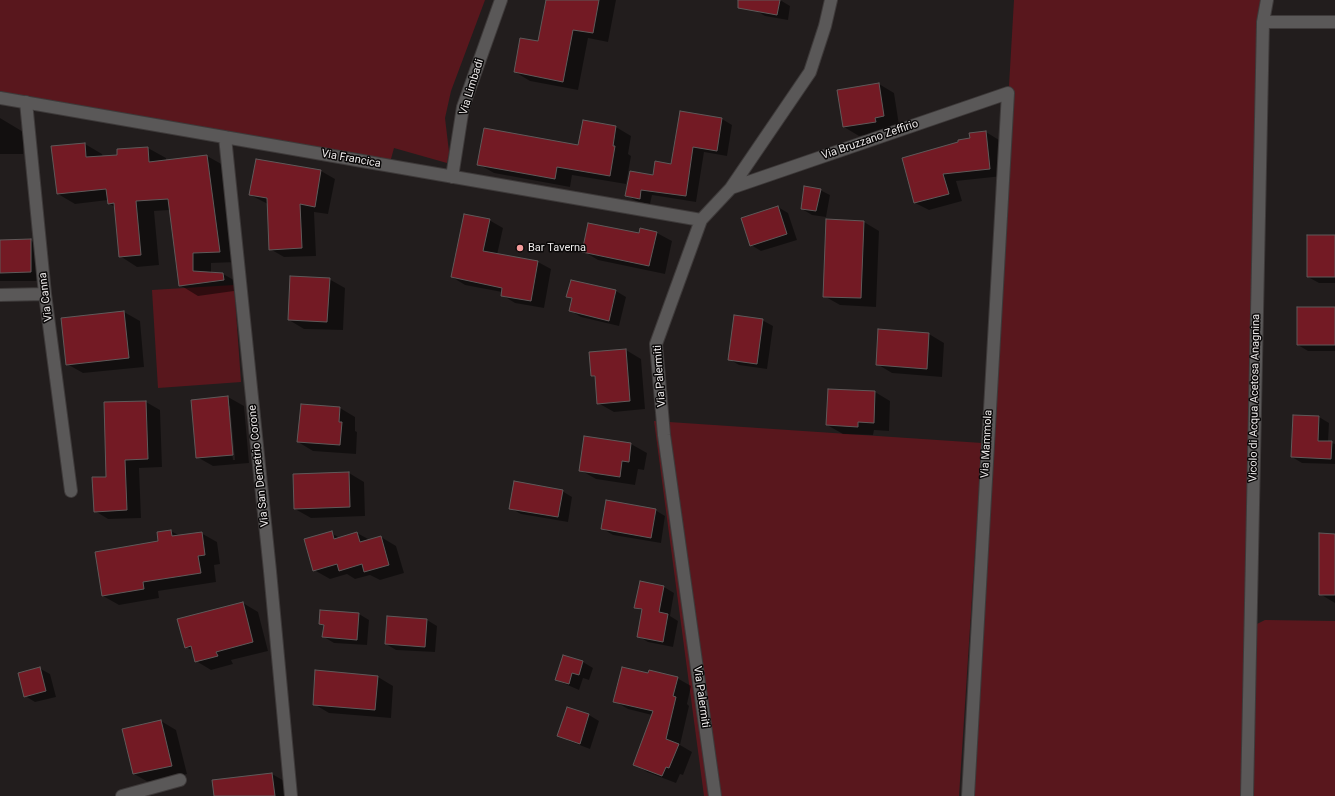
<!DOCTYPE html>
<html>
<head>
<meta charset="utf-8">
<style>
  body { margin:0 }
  canvas { display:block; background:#221d1d }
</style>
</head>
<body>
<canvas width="1335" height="796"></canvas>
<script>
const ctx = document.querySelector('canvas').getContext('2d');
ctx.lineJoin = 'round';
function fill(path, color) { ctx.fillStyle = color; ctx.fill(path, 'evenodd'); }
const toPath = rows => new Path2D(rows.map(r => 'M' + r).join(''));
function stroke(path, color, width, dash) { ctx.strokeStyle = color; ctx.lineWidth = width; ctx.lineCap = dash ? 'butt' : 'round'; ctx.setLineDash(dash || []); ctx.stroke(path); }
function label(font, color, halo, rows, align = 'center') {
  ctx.font = font + ' Roboto,sans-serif'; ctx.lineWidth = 3; ctx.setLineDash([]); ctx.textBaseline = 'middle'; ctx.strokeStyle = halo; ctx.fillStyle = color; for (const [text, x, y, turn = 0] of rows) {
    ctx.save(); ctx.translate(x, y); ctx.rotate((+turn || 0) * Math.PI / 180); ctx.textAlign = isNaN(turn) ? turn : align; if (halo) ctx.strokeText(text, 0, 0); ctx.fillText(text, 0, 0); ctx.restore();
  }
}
const green = toPath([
  [0,0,485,0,451,91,445,118,449,152,447,163,394,148,389,166,0,98],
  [1014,0,1267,0,1251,627,1265,620,1335,621,1335,796,968,796],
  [234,285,241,382,158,388,152,290],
  [654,421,982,443,959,796,704,796]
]);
const shadow = toPath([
  [547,0,616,0,608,42,588,38,578,90,530,81,515,72,539,43],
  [757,0,780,0,790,6,788,20,765,16,755,10],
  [879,84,894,93,899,125,890,126,891,131,859,136,844,127],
  [681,112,722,119,732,125,727,156,704,152,696,202,652,195,650,204,636,201,626,195,672,165],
  [0,118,25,133,23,154,0,154],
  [616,127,631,136,628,154,631,156,626,184,572,175,570,187,494,173,478,164,579,146],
  [986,132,999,140,1003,176,956,181,962,201,929,210,915,203,971,139],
  [85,144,102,154,103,157,118,156,148,148,166,158,166,161,207,156,225,166,237,262,211,263,211,273,223,274,241,284,241,290,198,296,180,285,170,210,154,211,159,265,137,267,120,256,115,207,108,203,108,200,75,204,58,194],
  [321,171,335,179,328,214,314,212,316,256,284,257,270,249,268,204,250,195],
  [820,190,830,195,826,217,812,215,802,209],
  [778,207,788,213,797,240,761,251,751,245],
  [489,220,503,228,497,255,538,262,551,269,544,308,515,303,502,295,502,292,465,285,452,277],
  [864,222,879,231,876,307,840,305,824,296],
  [657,233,672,241,665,274,598,260,583,251,640,234],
  [1335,236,1335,283,1319,283,1308,277],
  [30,240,46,249,46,281,0,281,0,241],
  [329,279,345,288,343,330,304,329,289,320],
  [571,281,616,291,626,297,619,326,581,317,571,311,573,300,568,296],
  [1335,308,1335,351,1308,351,1298,345],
  [124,312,140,321,144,367,83,373,67,364],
  [762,320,773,326,767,369,739,365,729,359],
  [929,334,944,343,942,377,892,373,877,364],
  [626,350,641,359,645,409,614,412,598,403,596,378,592,376],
  [829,390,875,392,890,401,889,431,874,430,873,435,843,434,827,425],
  [228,397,244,406,249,463,213,466,197,457],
  [228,406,230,406,235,460,233,460],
  [146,402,160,410,162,467,139,468,141,518,108,519,95,511,107,478,105,403],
  [340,408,355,417,355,431,357,432,356,454,313,451,298,442],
  [1319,417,1329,423,1328,442,1335,444,1335,464,1302,463,1292,457],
  [585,437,631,444,647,453,644,470,638,469,635,485,596,479,580,470],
  [349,473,364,482,365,516,311,518,295,509],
  [562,491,572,497,568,522,521,514,510,508],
  [655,510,665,516,661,543,613,535,603,529],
  [171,531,180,536,201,533,217,542,220,564,214,565,216,582,158,591,159,598,119,605,103,596],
  [331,533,340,538,357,533,370,540,381,537,396,546,404,573,380,580,370,575,355,579,347,574,330,579,314,570],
  [1335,535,1335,603,1320,594],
  [640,582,664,587,674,593,670,616,678,621,673,647,648,642,638,636,643,611,635,607],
  [243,603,258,612,268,651,231,660,233,664,211,670,196,661,193,651,186,647],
  [359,614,369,620,367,645,334,643,324,637,324,626,320,624],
  [427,620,437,626,435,652,396,650,386,644],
  [564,656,583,662,593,668,589,680,583,678,579,690,556,680],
  [39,668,50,674,56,697,35,702,25,696],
  [649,675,677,678,691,686,687,704,689,706,680,745,692,752,683,775,680,774,676,783,647,772,634,764,652,715,628,709,614,701],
  [378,677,393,686,391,718,329,713,314,704],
  [568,708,589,715,599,721,590,749,569,741,559,736],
  [161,721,176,730,187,774,150,783,134,774,124,730],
  [272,774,286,782,287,796,215,796]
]);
const building = toPath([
  [546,0,599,0,593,33,573,30,563,82,514,72,520,38,538,41,546,0],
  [738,0,780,0,777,15,738,8,738,0],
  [879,83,884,116,875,118,876,122,843,127,837,90,879,83],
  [680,111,722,118,717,151,693,147,686,196,641,190,640,199,625,196,630,171,653,175,655,161,671,164,680,111],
  [583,120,616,126,613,146,615,146,610,176,557,167,555,179,477,165,484,128,578,145,583,120],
  [986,131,990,169,943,174,949,194,914,203,902,158,958,142,958,140,970,138,969,133,986,131],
  [85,143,86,157,117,155,117,149,148,147,149,162,207,155,220,252,193,253,193,271,223,273,224,280,179,286,168,199,136,201,141,255,119,257,114,203,108,204,106,189,57,194,51,146,85,143],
  [256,159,321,170,315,207,300,204,302,248,269,250,267,198,249,195,256,159],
  [804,186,821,189,816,211,801,209,804,186],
  [778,206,787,234,750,246,741,218,778,206],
  [464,214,490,219,483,251,538,261,531,301,501,296,502,288,451,277,464,214],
  [826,219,864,221,861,298,823,297,826,219],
  [588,223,639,233,640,228,657,232,649,266,582,252,588,223],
  [1307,235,1335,235,1335,277,1307,277,1307,235],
  [31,239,31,272,0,273,0,240,31,239],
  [290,276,330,278,327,322,288,320,290,276],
  [571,280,616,290,609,321,569,311,572,298,566,297,571,280],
  [1297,307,1335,307,1335,345,1297,345,1297,307],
  [124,311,129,358,66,365,61,318,124,311],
  [734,315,763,319,757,364,728,360,734,315],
  [878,329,929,333,927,369,876,365,878,329],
  [626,349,630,401,597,404,595,376,591,376,589,352,626,349],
  [828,389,875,391,874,423,858,422,858,427,826,425,828,389],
  [228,396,233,455,196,458,191,400,228,396],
  [146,401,148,459,125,460,127,510,94,512,92,477,106,477,104,402,146,401],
  [301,404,340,407,339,422,342,422,340,445,297,442,301,404],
  [1293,415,1319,416,1318,441,1332,441,1331,459,1291,457,1293,415],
  [584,436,631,443,629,462,622,461,620,477,579,471,584,436],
  [349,472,350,507,294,509,293,474,349,472],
  [514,481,563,490,558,517,509,509,514,481],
  [606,500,656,509,651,538,601,529,606,500],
  [171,530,172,536,202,532,205,555,198,556,201,573,143,582,144,589,102,596,95,552,158,541,157,532,171,530],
  [332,531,334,539,357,532,360,542,381,536,389,565,364,572,362,564,339,571,337,564,313,571,304,539,332,531],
  [1319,533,1335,534,1335,595,1319,595,1319,533],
  [640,581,664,586,659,612,668,614,663,642,637,637,642,609,634,608,640,581],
  [243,602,253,642,216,652,218,656,195,662,191,646,185,648,177,619,243,602],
  [320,610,359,613,357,640,322,637,324,625,319,624,320,610],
  [387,616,427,619,425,647,385,644,387,616],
  [563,655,583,661,579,675,572,673,569,684,555,680,563,655],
  [40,667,46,691,24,697,18,673,40,667],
  [622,667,648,673,649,670,678,677,673,696,676,697,666,739,679,744,669,768,666,767,662,776,633,765,653,711,613,702,622,667],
  [315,670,378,676,375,710,313,705,315,670],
  [567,707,589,714,580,744,557,736,567,707],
  [161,720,172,766,133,774,122,729,161,720],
  [272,773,275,796,214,796,212,780,272,773]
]);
const street = toPath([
  [1263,22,1335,22],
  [0,98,701,220],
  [26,102,45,294,71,491],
  [225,137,270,571,291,796],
  [452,177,463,107,501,0],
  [731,188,1008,93,968,796],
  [0,295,45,294],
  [122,796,180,780],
  [715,796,664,435,656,344,701,220,731,188,810,72,825,26,831,0],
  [1247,796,1263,22,1267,0]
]);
const markers = [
  [520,248,4,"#f59b9b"]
];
const streetNames = [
  ["Via Limbadi",472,87,-73],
  ["Via Bruzzano Zeffirio",870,140,-19],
  ["Via Francica",351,159,10],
  ["Via Canna",46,297,-97],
  ["Via Palermiti",660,376,-94],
  ["Vicolo di Acqua Acetosa Anagnina",1255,398,-89],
  ["Via Mammola",987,444,-87],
  ["Via San Demetrio Corone",259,466,-96],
  ["Via Palermiti",701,697,82]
];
const poiNames = [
  ["Bar Taverna",528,248]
];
fill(green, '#59171d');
fill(shadow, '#0007');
fill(building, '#731a24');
stroke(building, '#5f5959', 1);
stroke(street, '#3e3a3a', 14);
stroke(street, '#5a5858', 12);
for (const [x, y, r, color] of markers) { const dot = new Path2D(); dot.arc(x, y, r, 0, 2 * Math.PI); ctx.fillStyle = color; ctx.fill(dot); stroke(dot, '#0a0808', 1.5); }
label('11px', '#edeaea', '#0a0808', streetNames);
label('11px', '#edeaea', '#0a0808', poiNames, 'left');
</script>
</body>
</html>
